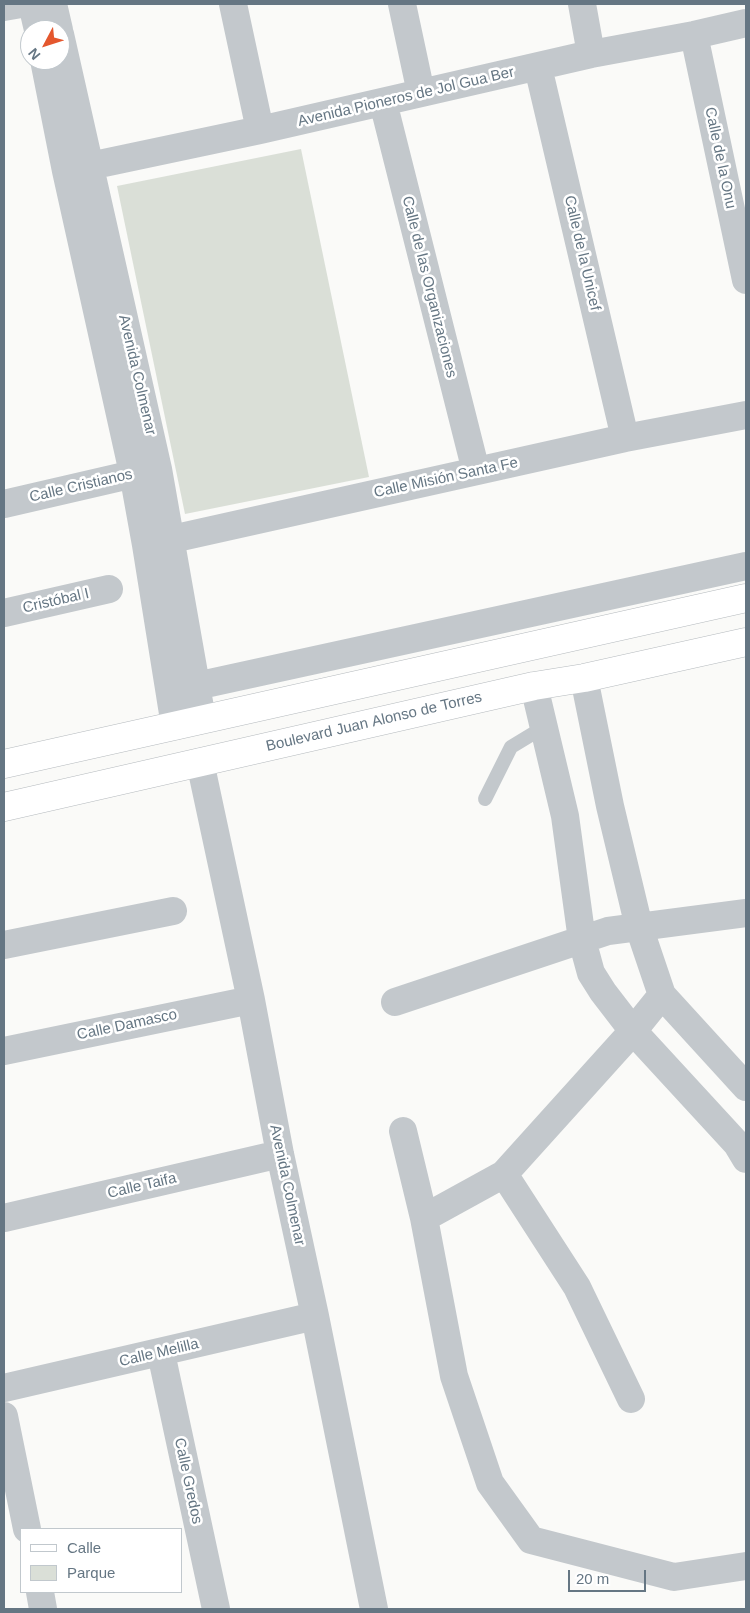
<!DOCTYPE html>
<html>
<head>
<meta charset="utf-8">
<style>
  body { margin:0 }
  #map { position:relative; width:750px; height:1613px; overflow:hidden; background:#fafaf8; font-family:Arial,sans-serif }
  canvas { display:block }
  .frame { position:absolute; inset:0; border:5px solid #657683; pointer-events:none }
  .legend { position:absolute; left:20px; top:1528px; width:162px; height:65px; box-sizing:border-box; background:#fff; border:1px solid #c1c8cd; margin:0; padding:6px 9px; list-style:none; font-size:15px; color:#657683 }
  .legend li { display:flex; align-items:center; gap:10px; height:25px }
  .legend b { width:25px; border:1px solid #c1c8cd }
  .north { position:absolute; left:20px; top:20px; width:50px; height:50px; box-sizing:border-box; background:#fff; border:1px solid #c1c8cd; border-radius:50%; rotate:230deg; font-size:14px; font-weight:700; line-height:20px; text-align:center; color:#657683 }
  .north::after { content:''; display:block; margin:auto; width:18px; height:22px; background:#e4572e; clip-path:polygon(50% 0,100% 100%,50% 72%,0 100%) }
  .scale { position:absolute; left:568px; top:1570px; width:78px; height:22px; box-sizing:border-box; border:2px solid #657683; border-top:0; padding-left:6px; font-size:15px; line-height:18px; white-space:nowrap; color:#657683; -webkit-text-stroke:4px #fff; paint-order:stroke }
</style>
</head>
<body>
<div id="map">
<canvas width="750" height="1613"></canvas>
<div class="frame"></div>
<ul class="legend">
<li><b style="height:6px;background:#fff"></b>Calle</li>
<li><b style="height:14px;background:#dadfd7"></b>Parque</li>
</ul>
<div class="north">N</div>
<div class="scale">20 m</div>
</div>
<script>
const ctx = document.querySelector('canvas').getContext('2d');
ctx.lineJoin = 'round';
function fill(path, color) { ctx.fillStyle = color; ctx.fill(path, 'evenodd'); }
const toPath = rows => new Path2D(rows.map(r => 'M' + r).join(''));
function stroke(path, color, width, dash) { ctx.strokeStyle = color; ctx.lineWidth = width; ctx.lineCap = dash ? 'butt' : 'round'; ctx.setLineDash(dash || []); ctx.stroke(path); }
function label(font, color, halo, rows, align = 'center') {
  ctx.font = font + ' Arial,sans-serif'; ctx.lineWidth = 5; ctx.setLineDash([]); ctx.textBaseline = 'middle'; ctx.strokeStyle = halo; ctx.fillStyle = color; for (const [text, x, y, turn = 0] of rows) {
    ctx.save(); ctx.translate(x, y); ctx.rotate((+turn || 0) * Math.PI / 180); ctx.textAlign = isNaN(turn) ? turn : align; if (halo) ctx.strokeText(text, 0, 0); ctx.fillText(text, 0, 0); ctx.restore();
  }
}
const green = toPath([
  [301,149,369,477,185,514,117,186]
]);
const service = toPath([
  [485,799,511,747,544,727]
]);
const minor = toPath([
  [32,4,38,30],
  [53,4,59,30],
  [233,4,260,130],
  [402,4,421,93],
  [582,4,591,54],
  [4,7,21,4],
  [60,34,158,469,202,719],
  [694,35,746,280],
  [44,60,66,171,133,473,146,545,175,726],
  [538,67,625,438],
  [383,102,476,471],
  [66,171,260,130,591,54,694,35,746,23],
  [4,504,151,470],
  [154,543,625,438,746,415],
  [4,613,109,589],
  [584,678,610,806,639,927,662,995,746,1087],
  [196,686,746,566],
  [534,686,565,816,582,940,591,973,603,992,633,1031,737,1144,746,1159],
  [200,762,251,1000,280,1154,315,1316,374,1609],
  [4,945,173,911],
  [395,1002,608,931,746,913],
  [4,1051,251,1000],
  [403,1131,424,1218,454,1376,490,1483,531,1540,674,1577,746,1566],
  [4,1218,280,1154],
  [424,1218,504,1174],
  [161,1353,216,1609],
  [4,1388,315,1316],
  [631,1399,577,1287,504,1174,633,1031,662,995],
  [4,1416,27,1529],
  [40,1592,43,1609]
]);
const primary = toPath([
  [4,764,746,598],
  [4,807,534,686,584,678,746,642]
]);
const streetNames = [
  ["Avenida Pioneros de Jol Gua Ber",406,97,-13],
  ["Calle de la Onu",720,158,78],
  ["Calle de la Unicef",582,253,77],
  ["Calle de las Organizaciones",429,287,76],
  ["Avenida Colmenar",137,375,77],
  ["Calle Misión Santa Fe",446,478,-12],
  ["Calle Cristianos",81,486,-13],
  ["Cristóbal I",56,601,-13],
  ["Boulevard Juan Alonso de Torres",374,722,-13],
  ["Calle Damasco",127,1025,-12],
  ["Avenida Colmenar",287,1185,78],
  ["Calle Taifa",142,1186,-13],
  ["Calle Melilla",159,1353,-13],
  ["Calle Gredos",188,1481,78]
];
fill(green, '#dadfd7');
stroke(primary, '#b5babe', 29);
stroke(service, '#c3c8cc', 14);
stroke(minor, '#c3c8cc', 28);
stroke(primary, '#fff', 28);
label('15px', '#657683', '#fff', streetNames);
</script>
</body>
</html>
